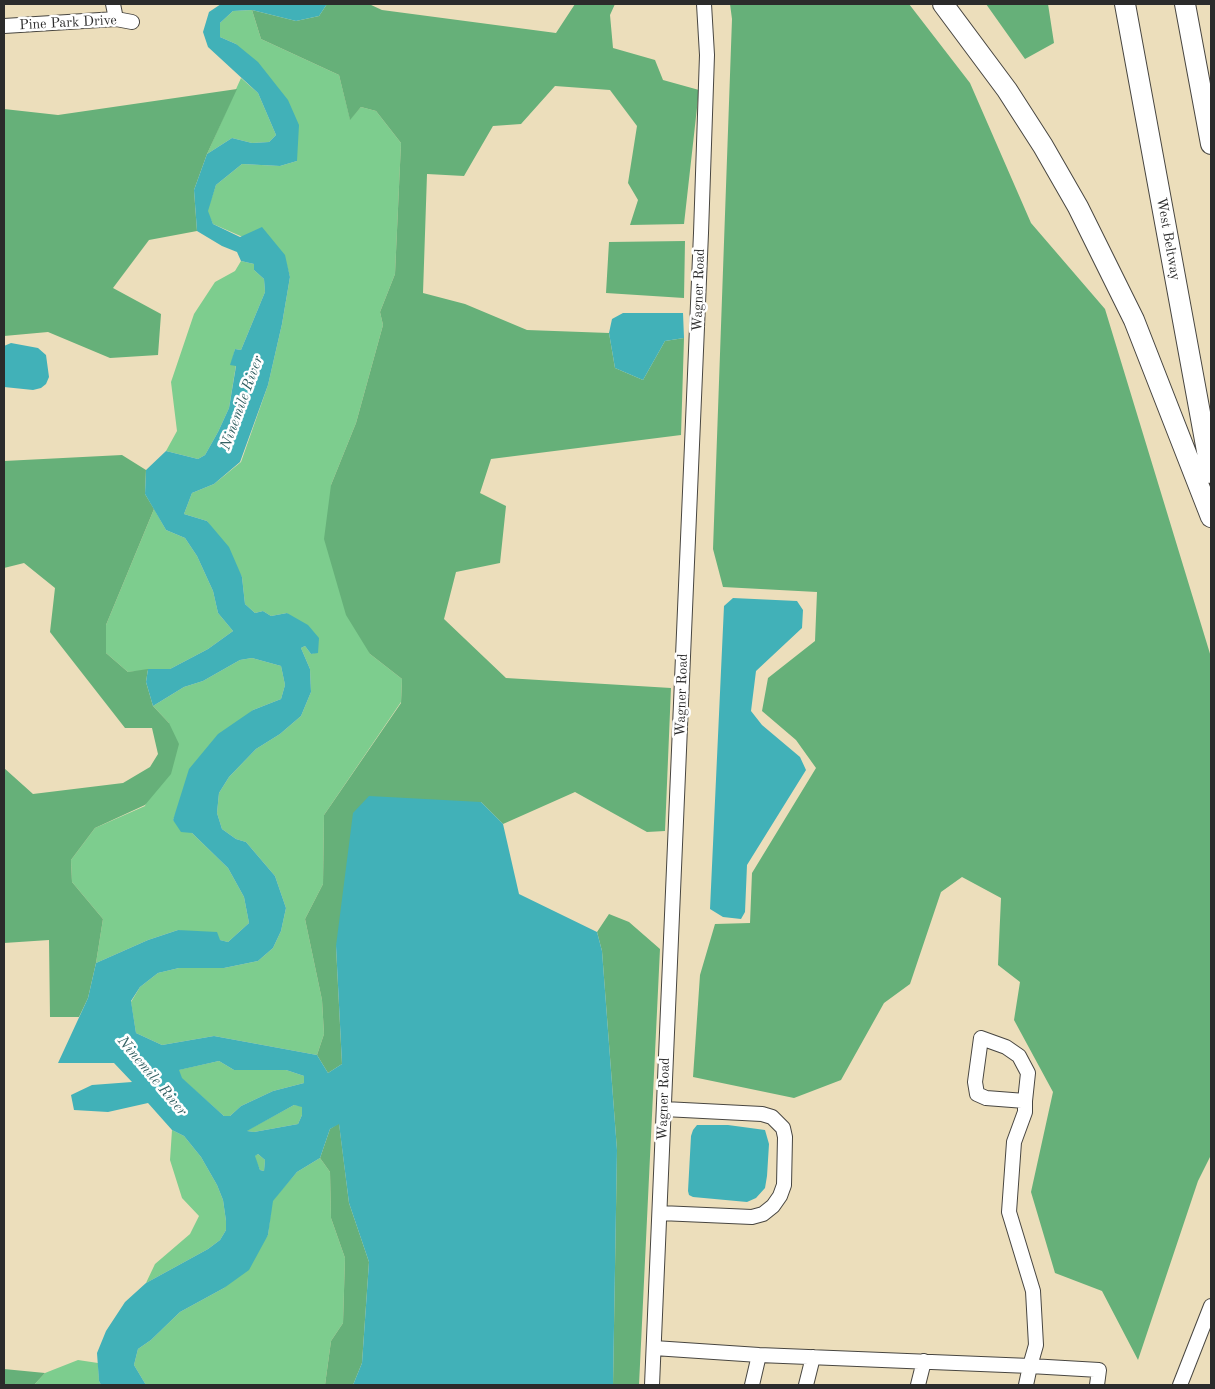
<!DOCTYPE html>
<html>
<head>
<meta charset="utf-8">
<style>
  body { margin:0 }
  #map { position:relative; width:1215px; height:1389px; overflow:hidden; background:#ecdebb; font-family:"Old Standard TT",serif }
  canvas { display:block }
  .frame { position:absolute; inset:0; border:5px solid #2b2b2b; pointer-events:none }
</style>
</head>
<body>
<div id="map">
<canvas width="1215" height="1389"></canvas>
<div class="frame"></div>
</div>
<script>
const ctx = document.querySelector('canvas').getContext('2d');
ctx.lineJoin = 'round';
function fill(path, color) { ctx.fillStyle = color; ctx.fill(path, 'evenodd'); }
const toPath = rows => new Path2D(rows.map(r => 'M' + r).join(''));
function stroke(path, color, width, dash) { ctx.strokeStyle = color; ctx.lineWidth = width; ctx.lineCap = dash ? 'butt' : 'round'; ctx.setLineDash(dash || []); ctx.stroke(path); }
function label(font, color, halo, rows, align = 'center') {
  ctx.font = font + ' "Old Standard TT",serif'; ctx.lineWidth = 5; ctx.setLineDash([]); ctx.textBaseline = 'middle'; ctx.strokeStyle = halo; ctx.fillStyle = color; for (const [text, x, y, turn = 0] of rows) {
    ctx.save(); ctx.translate(x, y); ctx.rotate((+turn || 0) * Math.PI / 180); ctx.textAlign = isNaN(turn) ? turn : align; if (halo) ctx.strokeText(text, 0, 0); ctx.fillText(text, 0, 0); ctx.restore();
  }
}
const green = toPath([
  [252,10,261,39,339,75,350,119,361,107,376,111,401,143,395,274,380,312,383,325,356,423,331,485,370,654,402,679,401,702,324,815,323,884,305,919,322,1000,324,1034,317,1055,214,1036,162,1045,136,1033,131,1002,140,987,158,973,179,968,224,968,258,961,273,948,281,931,286,908,275,876,246,842,236,839,222,829,217,813,219,793,229,777,256,749,280,734,301,716,311,692,310,669,301,648,305,646,311,654,318,652,287,613,271,616,263,611,255,613,245,604,242,577,207,521,184,514,192,493,214,484,241,462,268,385,282,324,290,277,284,255,213,224,207,211,216,185,242,164,280,166,297,161,236,44,220,37,220,23,233,11],
  [241,78,258,93,276,135,269,142,252,143,232,138,207,154],
  [241,261,254,264,254,270,264,279,265,292,241,350,235,349,231,365,236,365,229,408,218,432,205,455,198,459,166,451,177,431,171,382,194,314,215,282,235,271],
  [154,509,166,530,185,538,197,556,213,591,218,613,233,631,208,649,170,669,128,672,106,653,106,625],
  [252,658,281,666,285,685,281,699,253,710,176,813,173,820,192,833,228,868,244,897,249,923,228,942,178,930,148,940,96,963,103,919,72,882,71,860,95,828,145,806,169,723,153,706,184,687,203,681,240,660],
  [219,1061,234,1070,286,1070,304,1076,304,1083,273,1091,241,1106,230,1116,224,1116,181,1078,178,1070],
  [294,1105,302,1106,302,1115,298,1124,254,1132,246,1131],
  [172,1130,184,1136,201,1157,217,1185,223,1200,226,1221,226,1230,220,1240,208,1249,146,1283,155,1264,190,1234,199,1216,182,1198,170,1160],
  [258,1154,265,1160,264,1171,260,1170,254,1156],
  [320,1158,330,1172,331,1218,345,1258,343,1323,331,1341,325,1385,146,1385,134,1365,138,1349,151,1340,180,1312,224,1288,268,1235,272,1201,297,1172],
  [78,1360,98,1363,99,1381,101,1385,34,1385,45,1373]
]);
const forest = toPath([
  [327,4,369,4,382,10,556,33,575,4,615,4,610,15,613,48,655,60,663,80,699,90,684,224,630,225,638,200,628,183,637,126,610,90,555,86,521,124,493,126,464,176,427,174,423,293,465,304,527,330,609,333,615,368,643,380,665,341,684,338,681,435,491,459,480,493,506,506,500,563,456,572,444,619,506,678,671,688,665,831,647,832,575,792,503,824,481,802,336,946,342,1064,328,1073,317,1055,324,1034,322,1000,305,919,323,884,324,815,401,703,402,679,370,654,346,615,324,539,331,485,356,423,383,325,380,312,395,274,401,143,376,111,361,107,350,120,339,75,261,39,252,10,296,21,319,16],
  [730,4,909,4,970,83,1031,223,1105,309,1211,657,1211,1155,1198,1181,1138,1360,1102,1291,1055,1273,1031,1192,1053,1092,1014,1020,1020,982,998,965,1001,898,962,877,941,892,910,984,884,1003,841,1080,794,1098,693,1077,700,975,715,924,750,923,752,873,816,768,796,740,762,711,768,678,815,641,817,592,723,587,713,549,732,19],
  [986,4,1048,4,1054,43,1025,59],
  [237,89,207,154,194,190,197,231,149,240,113,288,161,314,158,355,110,358,48,332,4,336,4,109,58,115],
  [685,241,684,298,606,293,609,242],
  [122,455,146,470,145,494,154,509,106,625,106,653,128,672,148,669,146,682,153,706,169,723,179,744,171,774,145,805,95,828,71,860,72,882,103,919,96,963,88,998,79,1017,50,1017,49,940,4,943,4,768,33,794,123,783,150,767,158,754,152,728,125,728,50,632,55,588,24,563,4,568,4,461],
  [609,914,629,922,660,949,639,1385,613,1385,617,1150,602,951,597,932],
  [339,1123,349,1203,369,1262,362,1363,353,1385,325,1385,331,1341,343,1323,345,1258,331,1218,330,1172,320,1158,330,1129],
  [4,1369,45,1373,34,1385,4,1385]
]);
const water = toPath([
  [221,4,327,4,319,16,296,21,252,10,233,11,220,23,220,37,236,44,258,62,288,100,299,125,297,161,280,166,242,164,216,185,208,211,213,224,240,237,262,227,285,255,290,277,282,324,268,385,240,462,214,484,192,493,184,514,207,521,229,547,242,577,245,604,255,613,263,611,271,616,287,613,308,625,319,638,318,653,311,654,305,646,301,648,310,669,311,692,301,716,280,734,256,749,229,777,219,793,217,813,222,829,236,839,246,842,275,876,286,908,281,931,273,948,258,961,224,968,179,968,158,973,140,987,131,1001,136,1033,162,1045,214,1036,317,1055,328,1073,342,1064,336,946,353,813,369,796,481,802,503,824,519,894,597,932,602,951,617,1150,613,1385,353,1385,362,1363,369,1262,349,1203,339,1124,330,1129,320,1158,297,1172,273,1201,268,1235,249,1270,224,1288,180,1312,151,1340,138,1349,134,1365,146,1385,101,1385,99,1381,97,1353,106,1331,125,1302,146,1283,208,1249,220,1240,226,1230,226,1221,223,1200,217,1185,201,1157,184,1136,172,1130,148,1103,108,1112,74,1110,71,1095,92,1085,132,1082,114,1063,58,1063,88,998,96,963,148,940,178,930,217,932,220,940,228,942,249,923,244,897,228,868,192,833,181,832,173,820,189,769,218,734,253,710,281,699,285,685,281,666,252,658,240,660,203,681,184,687,153,706,146,682,148,669,170,669,208,649,233,631,218,613,213,591,197,556,185,538,166,530,145,494,146,470,166,451,198,459,205,455,218,432,229,408,236,366,230,365,235,349,241,350,265,292,264,279,254,270,254,264,241,261,237,252,222,246,197,231,194,190,207,154,232,138,252,143,269,142,276,135,258,93,208,47,203,32,209,12],
  [219,1061,234,1070,286,1070,304,1076,304,1083,273,1091,241,1106,230,1116,224,1116,182,1078,179,1070],
  [294,1105,302,1107,302,1115,298,1124,254,1132,247,1131],
  [258,1154,265,1160,264,1171,260,1170,255,1156],
  [623,313,683,313,684,338,665,341,643,380,615,368,609,333,612,319],
  [11,343,38,348,46,355,49,377,46,384,41,388,33,390,4,387,4,346],
  [733,598,797,601,803,610,802,628,756,671,751,711,762,725,800,757,806,770,747,865,745,912,741,919,723,917,710,909,724,606],
  [697,1125,728,1125,765,1130,769,1144,767,1176,765,1188,756,1198,747,1202,693,1197,689,1195,688,1191,691,1136,693,1130]
]);
const minor = toPath([
  [113,4,116,19],
  [4,26,116,19,132,22],
  [660,1213,752,1217,763,1214,773,1206,780,1196,784,1185,785,1137,783,1128,772,1117,762,1114,664,1109],
  [654,1348,759,1355,1030,1366,1036,1345,1033,1291,1009,1212,1014,1142,1025,1112,1025,1101,986,1098,977,1094,975,1082,981,1038,1006,1047,1019,1056,1028,1073,1025,1101],
  [652,1385,701,233,707,55,704,4],
  [752,1385,759,1355],
  [806,1385,813,1357],
  [918,1385,924,1361],
  [1026,1385,1030,1366,1099,1370,1097,1385],
  [1180,1385,1211,1306]
]);
const highway = toPath([
  [943,4,1007,90,1043,146,1078,207,1134,320,1211,517],
  [1125,4,1211,473],
  [1185,4,1211,144]
]);
const streetNames = [
  ["Pine Park Drive",68,23,-3],
  ["West Beltway",1168,239,80],
  ["Wagner Road",699,290,-88],
  ["Wagner Road",682,695,-88],
  ["Wagner Road",664,1099,-88]
];
const waterNames = [
  ["Ninemile River",242,403,-70],
  ["Ninemile River",152,1076,50]
];
fill(green, '#7dcd8e');
fill(forest, '#66b079');
fill(water, '#41b1b8');
stroke(minor, '#484641', 16);
stroke(highway, '#484641', 22);
stroke(minor, '#fff', 14);
stroke(highway, '#fff', 20);
label('14px', '#2b2b2b', '#fff', streetNames);
label('italic 15px', '#346163', '#fff', waterNames);
</script>
</body>
</html>
